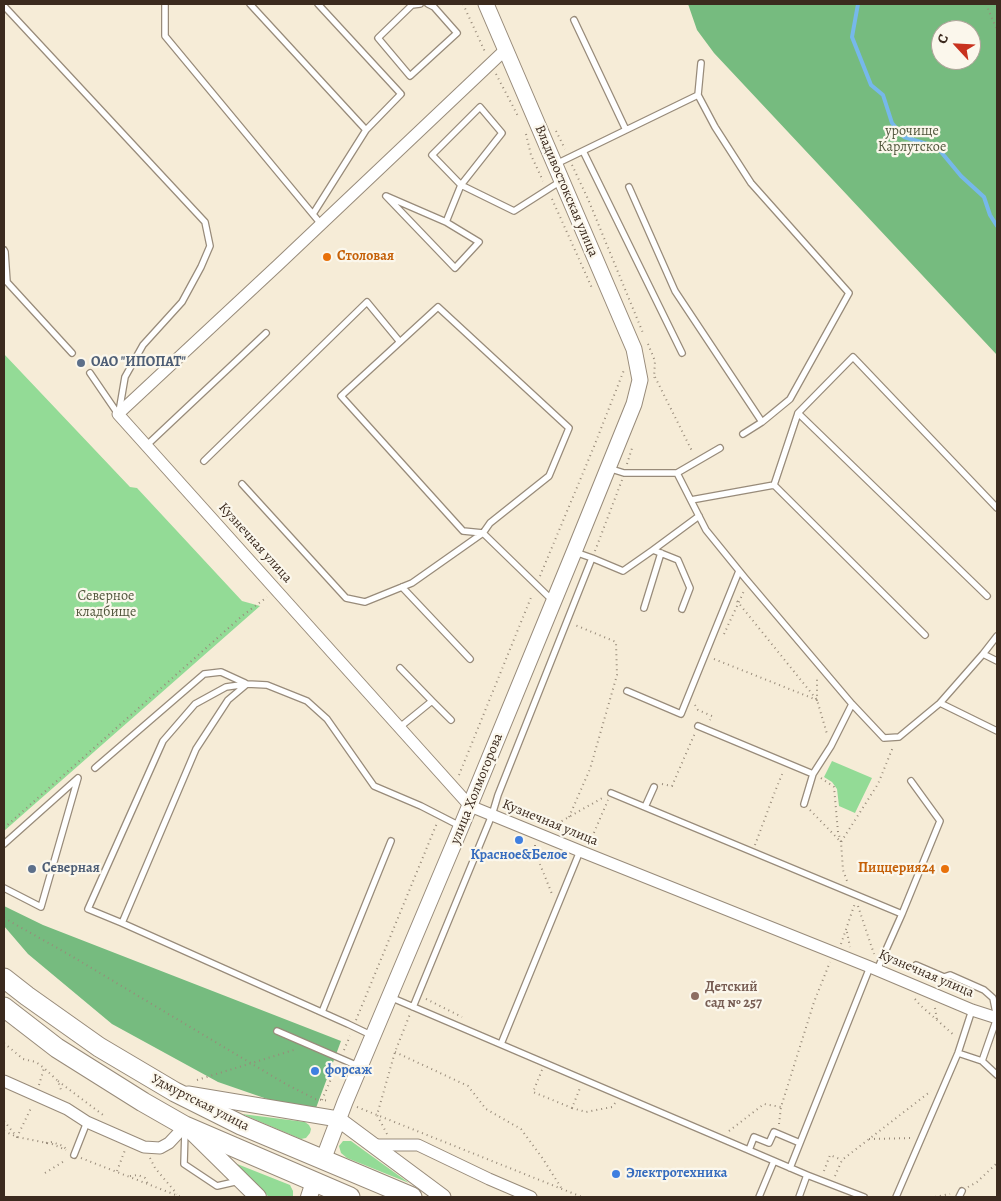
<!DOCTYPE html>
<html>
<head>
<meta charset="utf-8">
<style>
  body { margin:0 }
  #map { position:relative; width:1001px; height:1201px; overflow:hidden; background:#f6ecd7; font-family:Alegreya,serif }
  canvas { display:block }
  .frame { position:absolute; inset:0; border:5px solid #3b2a1e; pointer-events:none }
  .north { position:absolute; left:931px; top:20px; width:50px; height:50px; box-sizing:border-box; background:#fbf7ec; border:1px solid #aea59a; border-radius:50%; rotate:295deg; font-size:14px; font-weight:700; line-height:20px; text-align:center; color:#3b2a1e }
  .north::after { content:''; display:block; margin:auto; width:18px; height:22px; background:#c8321e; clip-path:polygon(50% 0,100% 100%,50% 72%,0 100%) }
</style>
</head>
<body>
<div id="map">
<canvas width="1001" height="1201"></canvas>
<div class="frame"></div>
<div class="north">С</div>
</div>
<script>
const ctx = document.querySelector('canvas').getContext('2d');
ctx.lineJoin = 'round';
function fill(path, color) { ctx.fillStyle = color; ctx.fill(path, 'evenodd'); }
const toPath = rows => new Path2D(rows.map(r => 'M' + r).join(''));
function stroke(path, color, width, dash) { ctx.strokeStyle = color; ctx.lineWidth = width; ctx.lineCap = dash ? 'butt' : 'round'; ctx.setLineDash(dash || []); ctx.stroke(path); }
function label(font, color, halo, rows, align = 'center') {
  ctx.font = font + ' Alegreya,serif'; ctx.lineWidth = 4.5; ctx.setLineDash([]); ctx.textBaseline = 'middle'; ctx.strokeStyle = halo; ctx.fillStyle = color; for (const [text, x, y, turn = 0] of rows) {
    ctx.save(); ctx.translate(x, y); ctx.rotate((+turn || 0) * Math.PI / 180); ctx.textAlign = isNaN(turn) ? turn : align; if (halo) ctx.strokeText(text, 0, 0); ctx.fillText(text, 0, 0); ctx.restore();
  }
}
const green = toPath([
  [4,354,130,487,137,488,242,601,260,606,4,831],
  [832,761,872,778,855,813,839,806,837,789,832,782,824,777],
  [242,1114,305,1122,309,1125,311,1129,310,1133,306,1138,301,1139],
  [343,1141,351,1141,409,1183,347,1158,341,1153,339,1146],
  [227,1160,290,1185,293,1191,293,1197,269,1197]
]);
const forest = toPath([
  [688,4,997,4,997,355,714,53,697,30],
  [941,30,971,30,971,60,941,60],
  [4,906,43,925,341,1041,316,1108,273,1101,218,1082,112,1024,28,954,4,926]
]);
const stream = toPath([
  [858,4,852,37,871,85,883,95,892,123,904,137,937,147,961,176,984,197,990,215,997,226]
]);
const path = toPath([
  [463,4,486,54],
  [986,4,997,30],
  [496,74,519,118],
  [556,131,565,149],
  [526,134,531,155,543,181],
  [572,165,588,199,643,333],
  [552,199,592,288],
  [648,344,655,361,654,378],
  [655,377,693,453],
  [627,464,633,445],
  [595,551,622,480],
  [540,576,593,449,624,370],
  [737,601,817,700,827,734],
  [724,634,744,591],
  [714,659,817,700,817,678],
  [695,705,698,710,712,716,710,720],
  [459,775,532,595],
  [821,778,834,787,838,832,841,842,843,870,847,881],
  [662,784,672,786,695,733],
  [505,799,527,816],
  [810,810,841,842,878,784,893,747],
  [569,817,590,769,617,675,616,642,575,625],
  [553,826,604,797],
  [4,828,242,616,267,597],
  [590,842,608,800],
  [535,845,535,852,552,894],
  [755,845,774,794,783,772],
  [858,906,874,954],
  [4,918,68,954,284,1083,315,1099,330,1101],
  [847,932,850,947],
  [841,944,855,903],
  [426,999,462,1017],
  [915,999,920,1005,955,1036],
  [935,1008,937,1020],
  [356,1020,437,823],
  [4,1043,23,1059,36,1062,44,1068,58,1081,62,1093],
  [344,1050,350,1036],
  [395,1052,468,1086,486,1109,521,1129,543,1159,562,1189],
  [542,1070,533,1092,572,1108,580,1088],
  [197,1080,297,1049],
  [58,1081,103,1115],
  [39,1085,44,1068],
  [322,1100,337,1065],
  [357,1107,582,1197],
  [572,1108,586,1112,612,1107,616,1102],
  [4,1121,17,1137,32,1106],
  [779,1124,781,1107,814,1002,830,962],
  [4,1131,17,1137,52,1144,66,1150],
  [729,1131,764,1104,781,1107],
  [387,1134,377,1115,395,1052,410,1014],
  [869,1139,912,1138],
  [46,1143,52,1142,63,1146,67,1150],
  [81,1158,181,1197],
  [150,1158,155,1168,177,1194],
  [117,1171,125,1150],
  [824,1171,830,1155,842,1160],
  [45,1173,66,1160],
  [130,1176,138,1175,145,1178,148,1184],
  [835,1176,842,1160,931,1091],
  [968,1187,977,1182,997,1163],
  [935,1197,950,1194]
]);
const service = toPath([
  [165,4,165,36,321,224],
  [250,4,366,130],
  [420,4,412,5,378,38,410,76,457,33,434,7,428,4],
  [4,6,205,222,210,246,201,267,182,302,143,345,125,377,119,412],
  [574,20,626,130],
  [698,95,701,63],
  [583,151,682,353],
  [556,164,698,95,715,127,751,183,849,293,790,399,762,422],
  [629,187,675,291,762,422,743,434],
  [313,214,366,130,401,94,318,4],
  [446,222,479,242,455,268,386,196,446,222,461,185,502,133,480,107,432,155,461,185,514,211,561,181],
  [4,250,5,252,7,282,72,353],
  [90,373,118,414],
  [798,413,987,596],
  [147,445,266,333],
  [204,461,367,302,400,342],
  [608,468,624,473,677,473,706,530,745,578,852,704,884,738,899,737,940,703,983,654,997,661],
  [677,473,720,448],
  [242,484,346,598,365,602,412,583,483,533,490,523,549,476,569,428,438,307,341,396,463,531,483,533,552,600],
  [774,485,925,635],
  [691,500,774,485,798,413,853,357,997,508],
  [653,550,699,516],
  [592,558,623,571,653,550,678,560,690,588,682,609],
  [402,587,470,659],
  [644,608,661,553],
  [983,654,997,636],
  [247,684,226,687,195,704,163,741,88,909,122,923,348,1024,371,1035],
  [627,691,681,714,739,571],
  [432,701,451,720],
  [940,703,997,731],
  [698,726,813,774,831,746,852,704],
  [400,727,432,701,400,668],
  [95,768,204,674,221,672,245,683],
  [611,793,902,914,877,970],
  [804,804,813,774],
  [645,807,654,787],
  [4,844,78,778,41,907,4,888],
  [902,914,940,821,911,781],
  [122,923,196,749,228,700,247,684,267,685,307,701,327,719,374,786,421,806,460,826],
  [916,965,944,977,950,975,984,990,993,998,997,1018,982,1061,997,1075],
  [390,997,807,1175,799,1197],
  [413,1007,492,815,498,795,592,558,575,552],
  [322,1012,391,841],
  [277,1031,358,1066],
  [501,1044,580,851],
  [958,1053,982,1061],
  [185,1130,184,1164,217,1186,239,1181],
  [749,1150,754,1137,769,1143,774,1132,800,1143],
  [74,1155,87,1122],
  [790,1168,870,967],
  [807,1175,864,1197],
  [759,1197,774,1161],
  [896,1197,958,1053,972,1010],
  [959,1197,962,1191]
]);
const minor = toPath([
  [505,50,278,265,118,414,470,806,580,851,870,967,972,1010,997,1018],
  [4,1081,67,1109,87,1122,144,1147,160,1148,169,1143,185,1126],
  [373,1145,418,1145,489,1179,531,1197]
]);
const tertiary = toPath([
  [188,1094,338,1119,443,1197],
  [323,1160,345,1102,461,827,574,552,634,404,640,380,634,349,486,4]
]);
const secondary = toPath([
  [189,1129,258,1197],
  [309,1197,314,1182]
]);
const primary = toPath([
  [4,978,27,996,99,1047,175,1092,241,1125,412,1197],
  [4,1007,57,1048,143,1102,185,1126,350,1197]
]);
const markers = [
  [327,257,5,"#e8710a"],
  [81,363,5,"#5c6f8a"],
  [519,840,5,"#3f7fe0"],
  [32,869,5,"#5c6f8a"],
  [945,869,5,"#e8710a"],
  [695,996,5,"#8d6e63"],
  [315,1071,5,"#3f7fe0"],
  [616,1174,5,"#3f7fe0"]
];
const parkNames = [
  ["урочище",912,132],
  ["Карлутское",912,148],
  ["Северное",106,597],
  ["кладбище",106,613]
];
const streetNames = [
  ["Владивостокская улица",566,191,67],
  ["Кузнечная улица",255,543,48],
  ["улица Холмогорова",477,789,-68],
  ["Кузнечная улица",550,823,22],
  ["Кузнечная улица",926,974,23],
  ["Удмуртская улица",200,1103,27]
];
const foodNames = [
  ["Столовая",337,257],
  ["Пиццерия24",935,869,"right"]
];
const serviceNames = [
  ["ОАО \"ИПОПАТ\"",91,363],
  ["Северная",42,869]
];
const shopNames = [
  ["Красное&Белое",519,856,"center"],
  ["форсаж",325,1071],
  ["Электротехника",626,1174]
];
const educationNames = [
  ["Детский",705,988],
  ["сад № 257",705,1004]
];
fill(green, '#93db96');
fill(forest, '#76bb7f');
stroke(stream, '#76b8eb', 4);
stroke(service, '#988b7a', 8);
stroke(minor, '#988b7a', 13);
stroke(tertiary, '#988b7a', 17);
stroke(secondary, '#988b7a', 18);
stroke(primary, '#988b7a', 21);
stroke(path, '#988b7a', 2, [1, 4]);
stroke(service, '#fff', 5.5);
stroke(minor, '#fff', 11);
stroke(tertiary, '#fff', 15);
stroke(secondary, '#fff', 16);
stroke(primary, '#fff', 19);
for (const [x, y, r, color] of markers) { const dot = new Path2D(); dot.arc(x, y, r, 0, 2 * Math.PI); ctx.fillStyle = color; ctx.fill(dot); stroke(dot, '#fbf7ec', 2); }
label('14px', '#51563c', '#fbf7ec', parkNames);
label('14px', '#3b2a1e', '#fbf7ec', streetNames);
label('bold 14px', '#c56008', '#fbf7ec', foodNames, 'left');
label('bold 14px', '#4e5e75', '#fbf7ec', serviceNames, 'left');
label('bold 14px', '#366cbe', '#fbf7ec', shopNames, 'left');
label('bold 14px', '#785e54', '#fbf7ec', educationNames, 'left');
</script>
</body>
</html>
